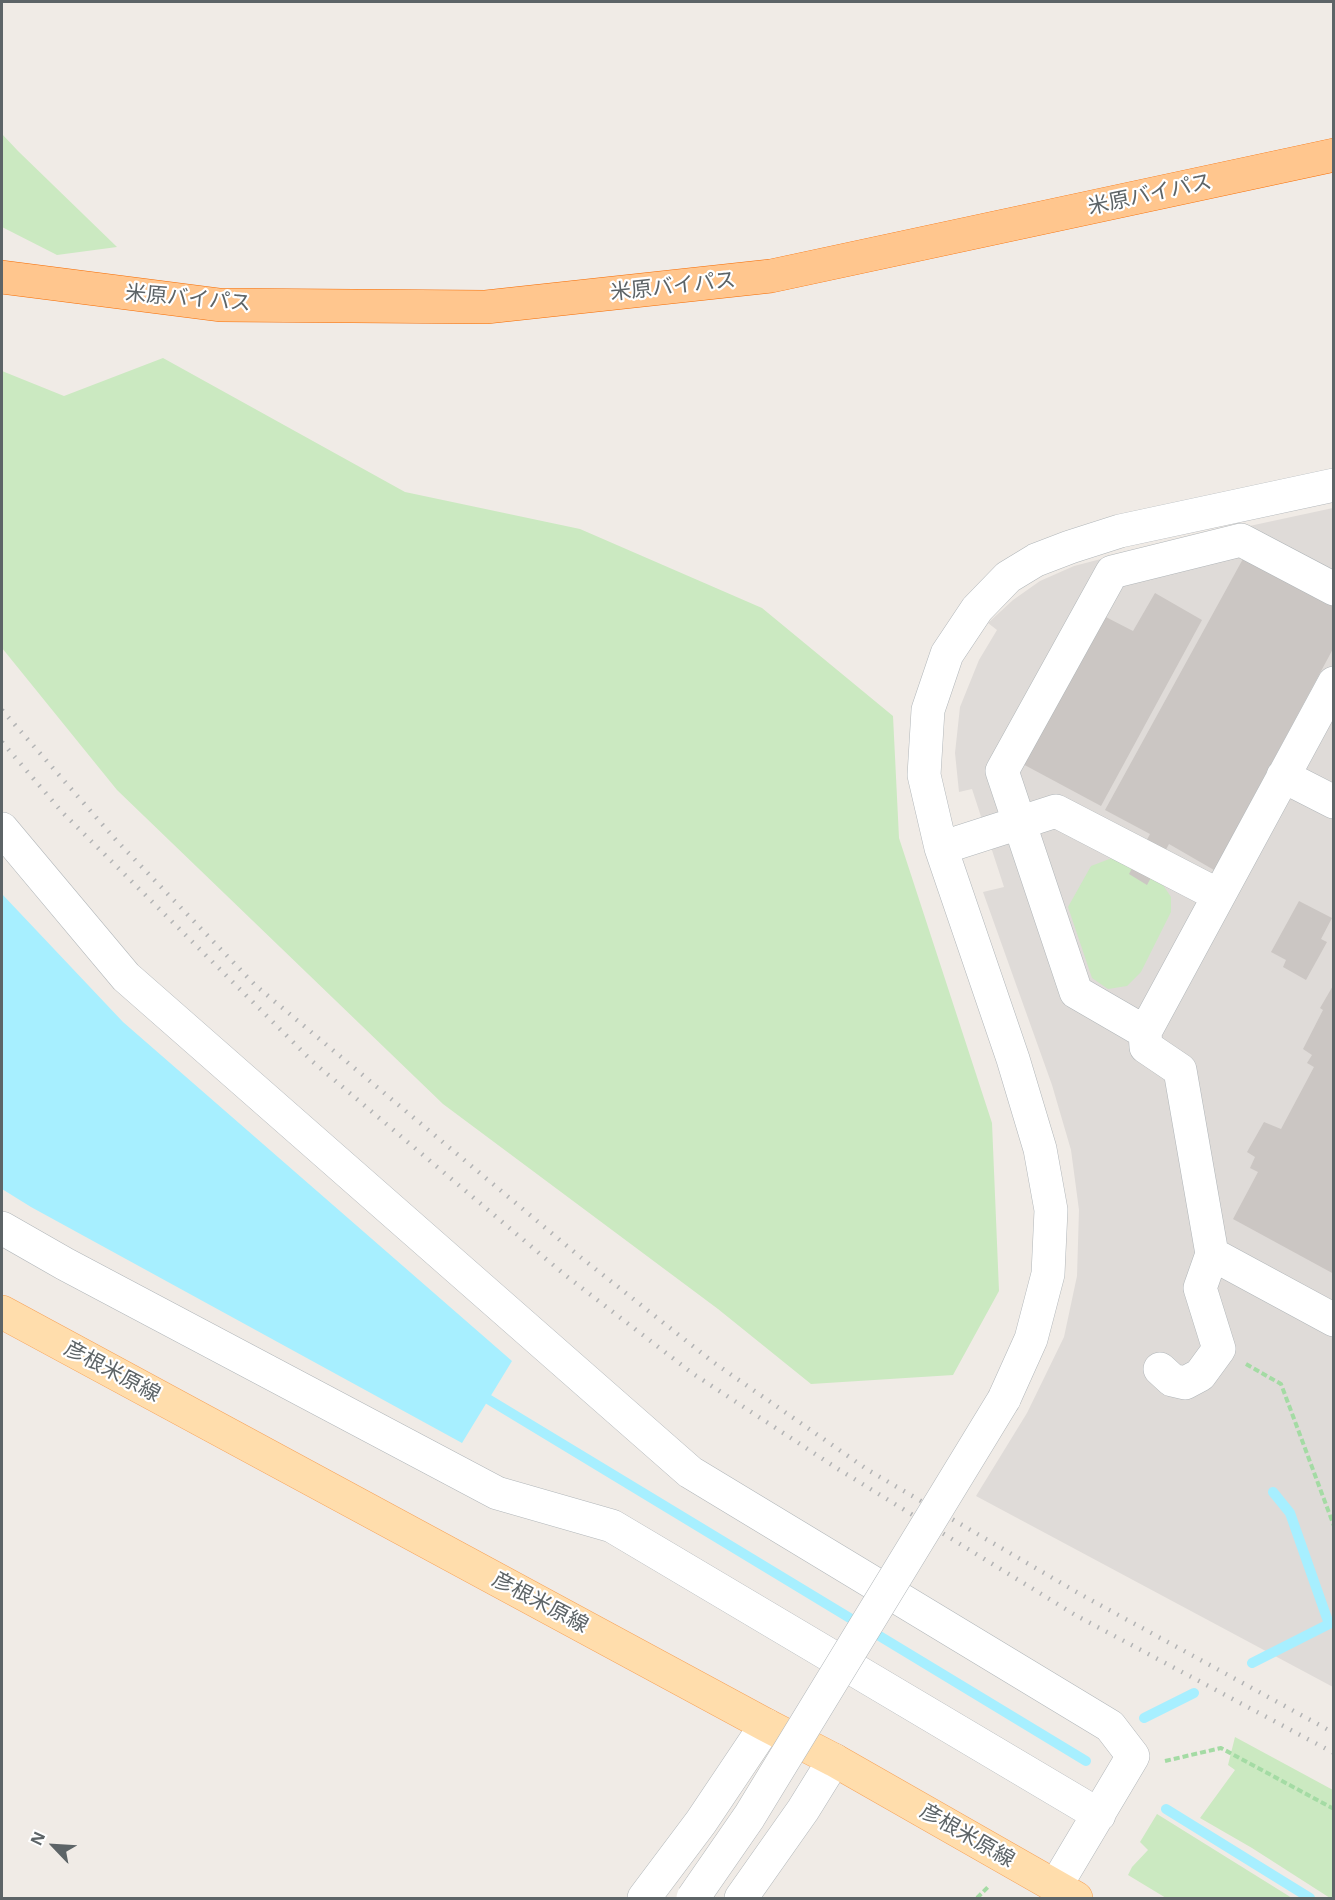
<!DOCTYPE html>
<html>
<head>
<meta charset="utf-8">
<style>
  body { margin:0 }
  #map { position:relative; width:1335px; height:1900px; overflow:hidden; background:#f0ebe6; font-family:"Noto Sans",sans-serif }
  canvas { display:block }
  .frame { position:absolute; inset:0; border:3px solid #5d6467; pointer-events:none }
  .north { position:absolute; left:24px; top:1816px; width:60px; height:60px; -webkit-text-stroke:4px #fff; paint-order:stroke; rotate:295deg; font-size:16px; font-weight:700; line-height:24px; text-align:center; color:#5d6467 }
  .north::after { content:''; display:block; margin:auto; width:21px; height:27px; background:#5d6467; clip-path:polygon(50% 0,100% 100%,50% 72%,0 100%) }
</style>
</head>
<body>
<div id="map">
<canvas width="1335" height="1900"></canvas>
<div class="frame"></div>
<div class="north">N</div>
</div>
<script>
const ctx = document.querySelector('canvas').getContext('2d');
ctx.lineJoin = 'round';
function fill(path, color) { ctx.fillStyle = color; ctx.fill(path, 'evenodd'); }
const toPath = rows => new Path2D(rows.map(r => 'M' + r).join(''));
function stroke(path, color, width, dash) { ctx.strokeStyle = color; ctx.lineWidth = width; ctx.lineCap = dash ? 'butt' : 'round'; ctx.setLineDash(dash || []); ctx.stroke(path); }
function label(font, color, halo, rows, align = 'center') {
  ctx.font = font + ' "Noto Sans","Noto Sans JP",sans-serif'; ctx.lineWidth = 4.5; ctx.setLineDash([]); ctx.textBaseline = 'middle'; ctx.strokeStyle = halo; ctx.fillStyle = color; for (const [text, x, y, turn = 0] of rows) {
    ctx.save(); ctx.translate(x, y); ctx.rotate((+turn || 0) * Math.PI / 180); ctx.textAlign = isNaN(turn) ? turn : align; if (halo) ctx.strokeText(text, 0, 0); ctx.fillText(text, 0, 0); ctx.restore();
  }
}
const industrial = toPath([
  [1333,508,1333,1687,976,1496,1027,1413,1064,1337,1077,1276,1079,1210,1071,1150,1052,1085,983,892,1004,887,972,789,959,792,955,753,960,707,979,660,997,630,988,623,1013,600,1040,581,1074,566,1124,553]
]);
const green = toPath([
  [2,134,18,151,117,247,57,255,2,227],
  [163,358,405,492,580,529,762,608,893,716,899,838,992,1123,999,1291,953,1375,811,1384,718,1309,443,1104,117,790,2,648,2,371,64,396],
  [1112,858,1161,882,1171,897,1171,912,1141,972,1127,986,1108,989,1092,978,1068,907,1091,866],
  [1235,1737,1333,1790,1333,1898,1330,1898,1252,1848,1200,1818,1235,1770,1228,1765],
  [1157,1814,1292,1898,1166,1898,1128,1875,1132,1867,1148,1850,1140,1842]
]);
const water = toPath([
  [2,894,123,1022,512,1361,462,1443,31,1207,2,1189]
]);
const stream = toPath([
  [478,1393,1086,1761],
  [1252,1663,1329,1624,1290,1513,1273,1492],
  [1144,1718,1194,1693],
  [1166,1809,1310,1898]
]);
const building = toPath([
  [1244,557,1334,607,1334,647,1214,870,1169,844,1147,885,1129,874,1150,834,1105,810],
  [1155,593,1202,620,1101,806,1019,762,1100,614,1133,631],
  [1299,901,1332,918,1321,939,1327,942,1306,980,1283,967,1286,960,1271,952],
  [1334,984,1334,1274,1233,1219,1258,1172,1250,1168,1255,1157,1247,1152,1264,1122,1281,1129,1314,1067,1307,1063,1312,1055,1303,1049,1323,1010,1320,1008]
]);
const path = toPath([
  [1246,1364,1281,1384,1334,1526],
  [1165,1761,1221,1748,1334,1809],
  [977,1898,988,1887]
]);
const minor = toPath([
  [1283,776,1334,802],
  [2,829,126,977,690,1472,1110,1726,1133,1756,1055,1887],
  [941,848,1056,811,1218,895],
  [1145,1032,1076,992,1002,771,1112,572,1241,540,1334,589],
  [2,1228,65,1264,497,1493,612,1526,1099,1815],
  [1212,1254,1334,1320],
  [1160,1369,1172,1380,1185,1383,1200,1375,1219,1349,1200,1288,1212,1254,1180,1070,1146,1047,1145,1032,1334,683],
  [1004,1399,1031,1339,1048,1274,1051,1210,1040,1149,1013,1059,941,848,924,775,928,710,947,654,977,609,1008,577,1036,560,1070,547,1120,531,1334,485],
  [644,1898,701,1822,766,1725],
  [741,1898,803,1810,834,1760]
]);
const major = toPath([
  [2,1312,766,1725,834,1760,1076,1898]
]);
const highway = toPath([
  [2,277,220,305,486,307,771,276,1334,155]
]);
const rail = toPath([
  [2,710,116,840,255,985,579,1256,713,1362,868,1470,1080,1594,1334,1733],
  [2,742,62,812,313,1062,565,1275,692,1373,838,1469,1077,1616,1334,1753]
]);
const minorBridge = toPath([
  [693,1898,749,1817,1004,1399]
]);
const streetNames = [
  ["米原バイパス",1150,195,-12],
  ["米原バイパス",673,287,-6],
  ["米原バイパス",188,299,5],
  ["彦根米原線",112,1372,28],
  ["彦根米原線",540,1603,28],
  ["彦根米原線",967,1836,30]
];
fill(industrial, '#dfdbd8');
fill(green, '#cbe9c1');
fill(water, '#a7efff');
stroke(stream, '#a7efff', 10);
fill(building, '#cbc6c3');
stroke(minor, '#b1b6b9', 34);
stroke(major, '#f7a258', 34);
stroke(highway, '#f66b00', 34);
stroke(path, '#a4dba4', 4, [6, 3]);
stroke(minor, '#fff', 33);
stroke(major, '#ffddac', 33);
stroke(highway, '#ffc68e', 33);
stroke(rail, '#b3b4b5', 4.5, [1.5, 8]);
stroke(minorBridge, '#b1b6b9', 34, []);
stroke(minorBridge, '#fff', 33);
label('21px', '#5d6467', '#fff', streetNames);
</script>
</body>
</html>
